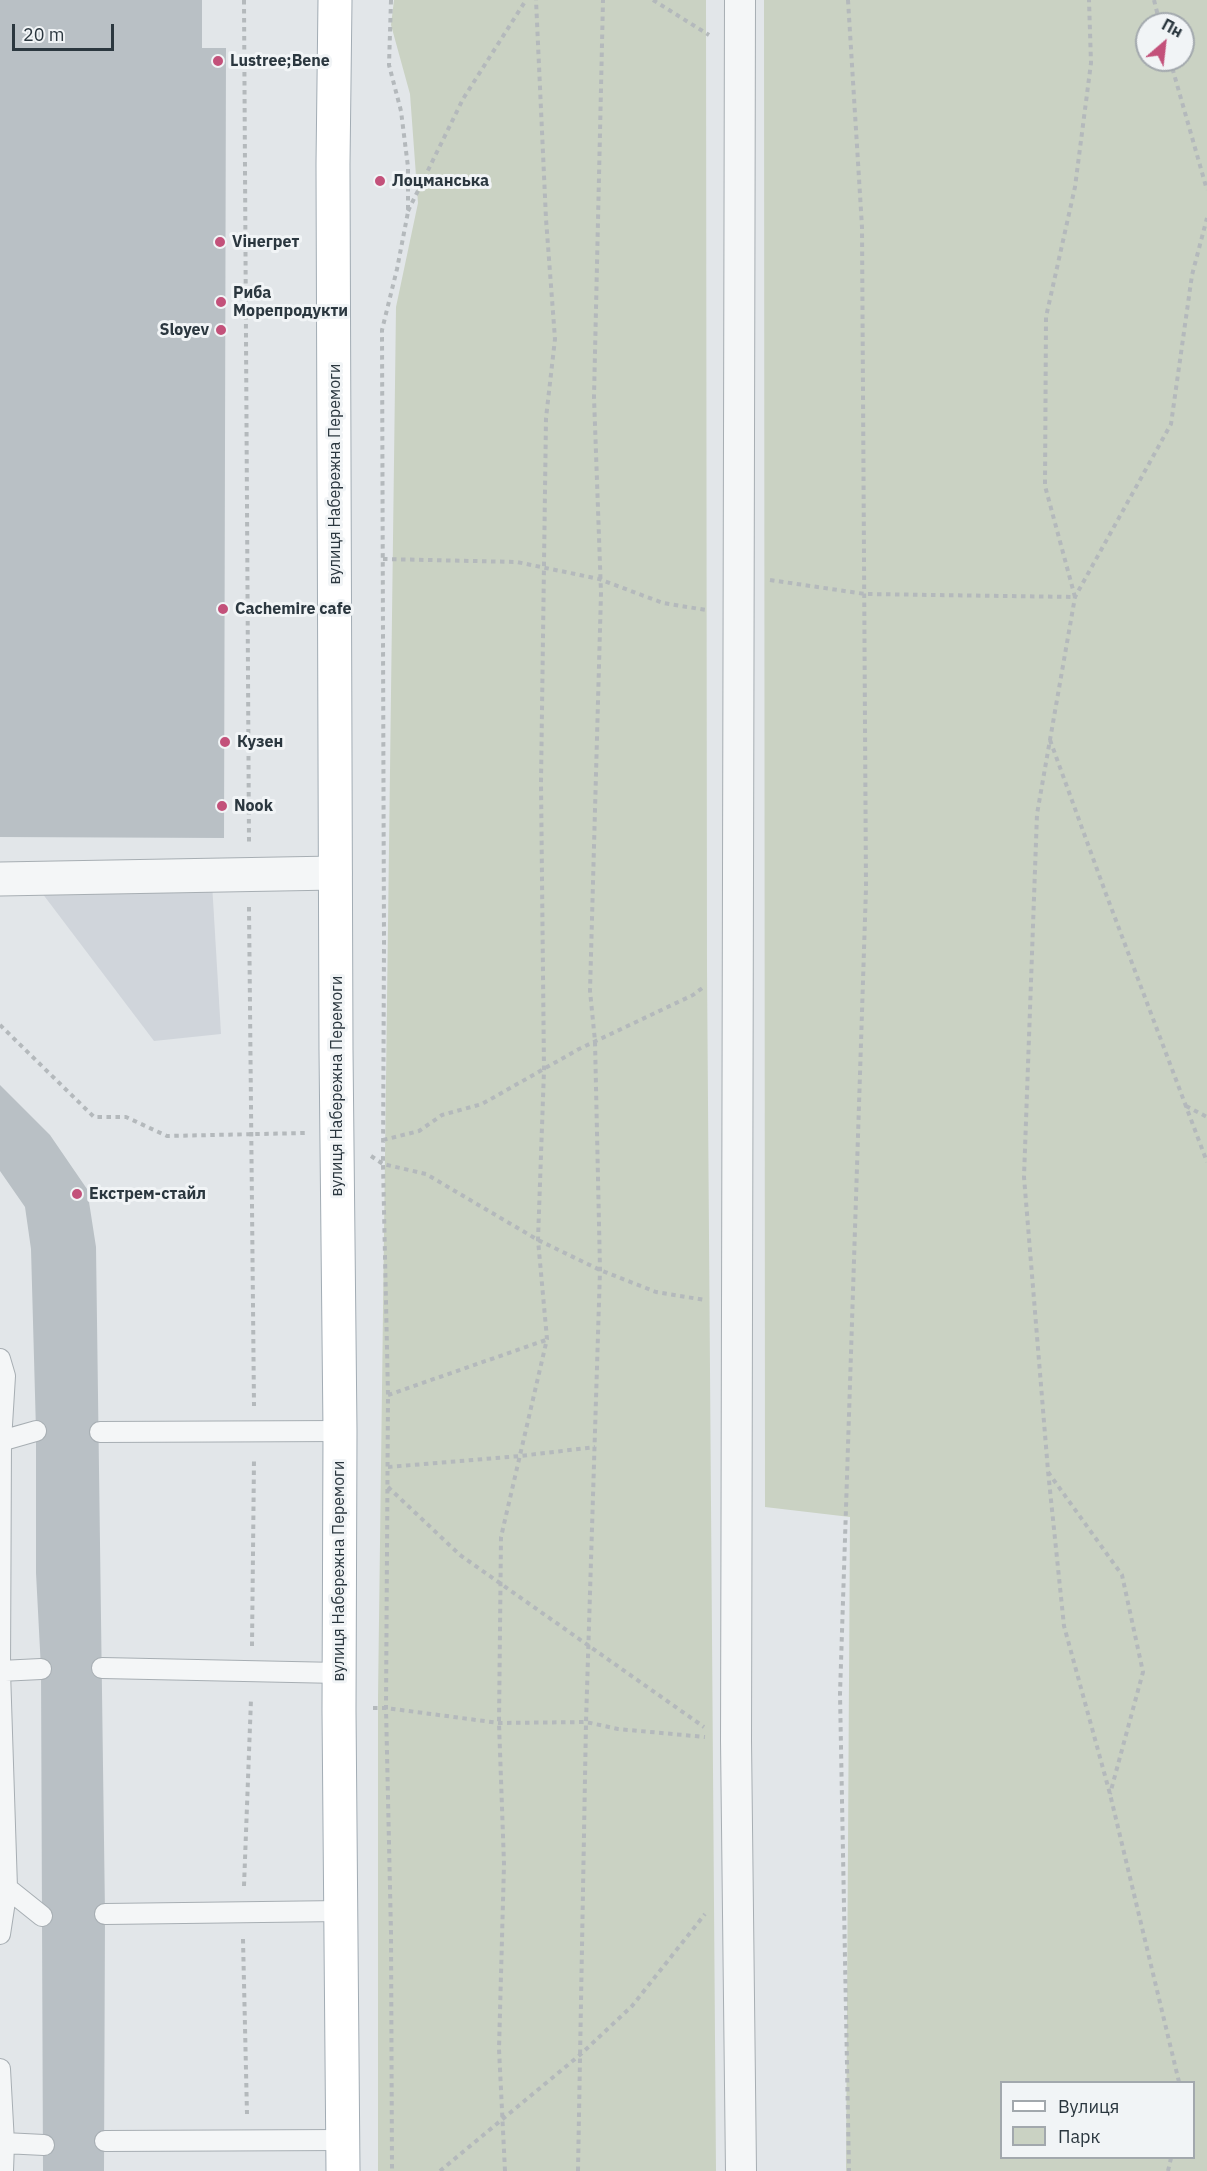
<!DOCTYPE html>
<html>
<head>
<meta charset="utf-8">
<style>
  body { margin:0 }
  #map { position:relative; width:1207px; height:2171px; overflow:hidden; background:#e2e6e9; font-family:"IBM Plex Sans",sans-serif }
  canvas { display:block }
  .legend { position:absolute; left:1000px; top:2081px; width:195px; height:78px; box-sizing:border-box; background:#f1f4f6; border:2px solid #a2a8ad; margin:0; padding:8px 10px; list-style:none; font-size:18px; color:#2b373f }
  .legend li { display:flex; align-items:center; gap:12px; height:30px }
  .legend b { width:30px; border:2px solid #a2a8ad }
  .north { position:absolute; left:1135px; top:12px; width:60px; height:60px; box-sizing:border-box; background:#f1f4f6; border:2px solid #a2a8ad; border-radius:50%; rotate:28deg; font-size:16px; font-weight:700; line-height:24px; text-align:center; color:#2b373f }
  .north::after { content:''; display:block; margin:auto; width:21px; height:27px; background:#c3517a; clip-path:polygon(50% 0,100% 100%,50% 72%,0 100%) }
  .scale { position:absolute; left:12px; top:24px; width:102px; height:27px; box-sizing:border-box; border:3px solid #2b373f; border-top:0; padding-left:8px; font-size:18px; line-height:21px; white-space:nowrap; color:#2b373f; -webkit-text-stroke:4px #f1f4f6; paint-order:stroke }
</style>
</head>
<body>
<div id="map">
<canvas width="1207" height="2171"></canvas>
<ul class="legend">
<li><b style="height:8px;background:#fff"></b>Вулиця</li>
<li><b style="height:16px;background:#cad2c3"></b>Парк</li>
</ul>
<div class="north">Пн</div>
<div class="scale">20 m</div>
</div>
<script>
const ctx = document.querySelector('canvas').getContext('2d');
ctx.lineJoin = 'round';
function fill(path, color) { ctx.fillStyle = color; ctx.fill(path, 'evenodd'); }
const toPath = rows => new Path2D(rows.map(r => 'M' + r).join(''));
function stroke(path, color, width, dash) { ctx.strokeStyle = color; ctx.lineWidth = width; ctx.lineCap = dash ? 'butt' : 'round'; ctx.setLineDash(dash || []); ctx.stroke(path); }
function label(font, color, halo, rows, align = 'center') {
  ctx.font = font + ' "IBM Plex Sans",sans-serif'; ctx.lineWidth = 6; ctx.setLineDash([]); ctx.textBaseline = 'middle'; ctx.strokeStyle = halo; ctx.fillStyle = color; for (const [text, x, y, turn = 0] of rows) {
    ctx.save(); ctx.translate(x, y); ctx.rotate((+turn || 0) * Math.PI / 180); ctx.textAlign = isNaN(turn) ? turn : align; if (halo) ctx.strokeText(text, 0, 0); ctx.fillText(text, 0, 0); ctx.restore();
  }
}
const built = toPath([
  [212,883,221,1034,154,1041,39,889]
]);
const green = toPath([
  [394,0,706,0,707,970,716,2171,378,2171,378,1697,396,307,418,203,410,94,391,25],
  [764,0,1207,0,1207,2171,846,2171,850,1517,765,1507],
  [1147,24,1183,24,1183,60,1147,60],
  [1002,2082,1194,2082,1194,2158,1002,2158]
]);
const building = toPath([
  [0,0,202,0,202,48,226,48,224,838,0,837],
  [0,1085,50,1135,87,1189,96,1247,105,1914,104,2171,43,2171,41,1669,36,1573,36,1431,31,1249,25,1207,0,1171]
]);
const path = toPath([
  [244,0,249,842],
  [391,0,389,65,401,111,408,167,408,212,397,269,382,330,384,944,383,1164,388,1395,386,1708,391,1933,392,2171],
  [653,0,709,35],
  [848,0,862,227,866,888,840,1694,849,2171],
  [1154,0,1160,24],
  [1170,60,1207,190],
  [408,211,463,99,526,0],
  [383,559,517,562,599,579,663,603,706,610],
  [770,580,865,594,1075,597,1045,486,1046,317,1075,187,1091,63,1089,0],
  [1050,740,1106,894,1207,1162],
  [249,907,254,1406],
  [0,1025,94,1117,126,1117,167,1136,305,1133],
  [1186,1106,1207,1117],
  [383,1140,419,1131,442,1115,482,1104,579,1049,693,995,705,986],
  [371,1156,383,1164,426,1174,538,1240,600,1270,656,1292,705,1300],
  [388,1395,546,1340],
  [388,1467,520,1456,595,1447],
  [1048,1472,1122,1575,1143,1672,1110,1794],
  [388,1487,460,1555,704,1727],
  [252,1646,254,1459],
  [373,1708,386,1708,499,1723,586,1722,618,1729,705,1737],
  [244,1886,251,1699],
  [243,1939,247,2114],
  [1179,2082,1110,1794,1064,1626,1048,1471,1024,1177,1037,814,1075,597,1171,424,1192,275,1207,218],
  [440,2171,581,2054,632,2006,705,1914],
  [505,2171,499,2049,504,1864,499,1723,501,1537,547,1339,538,1240,544,1070,541,783,546,418,555,339,546,219,536,0],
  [578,2171,586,1722,600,1270,595,1041,590,991,601,593,594,397,603,0],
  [1168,2171,1171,2158]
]);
const service = toPath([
  [0,1359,5,1376,1,1441,36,1431],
  [100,1432,340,1431],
  [102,1668,339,1673],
  [0,1671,1,1441],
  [0,1883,7,1888,0,1671,41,1669],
  [105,1914,341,1911],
  [0,1934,7,1888,42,1916],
  [0,2069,4,2143],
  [105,2141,342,2140],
  [3,2171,4,2143,44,2145]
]);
const pedestrian = toPath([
  [740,0,736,1740,741,2171]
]);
const minor = toPath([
  [0,879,335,873]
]);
const primary = toPath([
  [335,0,333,164,336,1050,340,1431,339,1710,343,2171]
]);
const markers = [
  [218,61,6,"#c3517a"],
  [380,181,6,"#c3517a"],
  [220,242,6,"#c3517a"],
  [221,302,6,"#c3517a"],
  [221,330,6,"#c3517a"],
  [223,609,6,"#c3517a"],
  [225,742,6,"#c3517a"],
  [222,806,6,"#c3517a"],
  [77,1194,6,"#c3517a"]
];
const poiNames = [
  ["Lustree;Bene",230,61],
  ["Лоцманська",392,181],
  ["Vінегрет",232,242],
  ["Риба",233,293],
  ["Морепродукти",233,311],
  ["Sloyev",209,330,"right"],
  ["Cachemire cafe",235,609],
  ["Кузен",237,742],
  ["Nook",234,806],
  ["Екстрем-стайл",89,1194]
];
const streetNames = [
  ["вулиця Набережна Перемоги",335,474,-90],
  ["вулиця Набережна Перемоги",337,1086,-90],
  ["вулиця Набережна Перемоги",339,1571,-90]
];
fill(built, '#d0d5db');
fill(green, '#cad2c3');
fill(building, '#b9c0c5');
stroke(service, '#a7aeb3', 22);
stroke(pedestrian, '#a7aeb3', 32);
stroke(minor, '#a7aeb3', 35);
stroke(primary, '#a2acb4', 35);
stroke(path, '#b4b9bc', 4, [4.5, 4.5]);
stroke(service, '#f4f6f7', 20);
stroke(pedestrian, '#f4f6f7', 30);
stroke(minor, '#f4f6f7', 33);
stroke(primary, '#fff', 33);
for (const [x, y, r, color] of markers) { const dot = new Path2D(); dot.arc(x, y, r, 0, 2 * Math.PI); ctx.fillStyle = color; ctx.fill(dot); stroke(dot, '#f1f4f6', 2); }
label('bold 16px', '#2b373f', '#f1f4f6', poiNames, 'left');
label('16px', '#2b373f', '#f1f4f6', streetNames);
</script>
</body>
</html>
